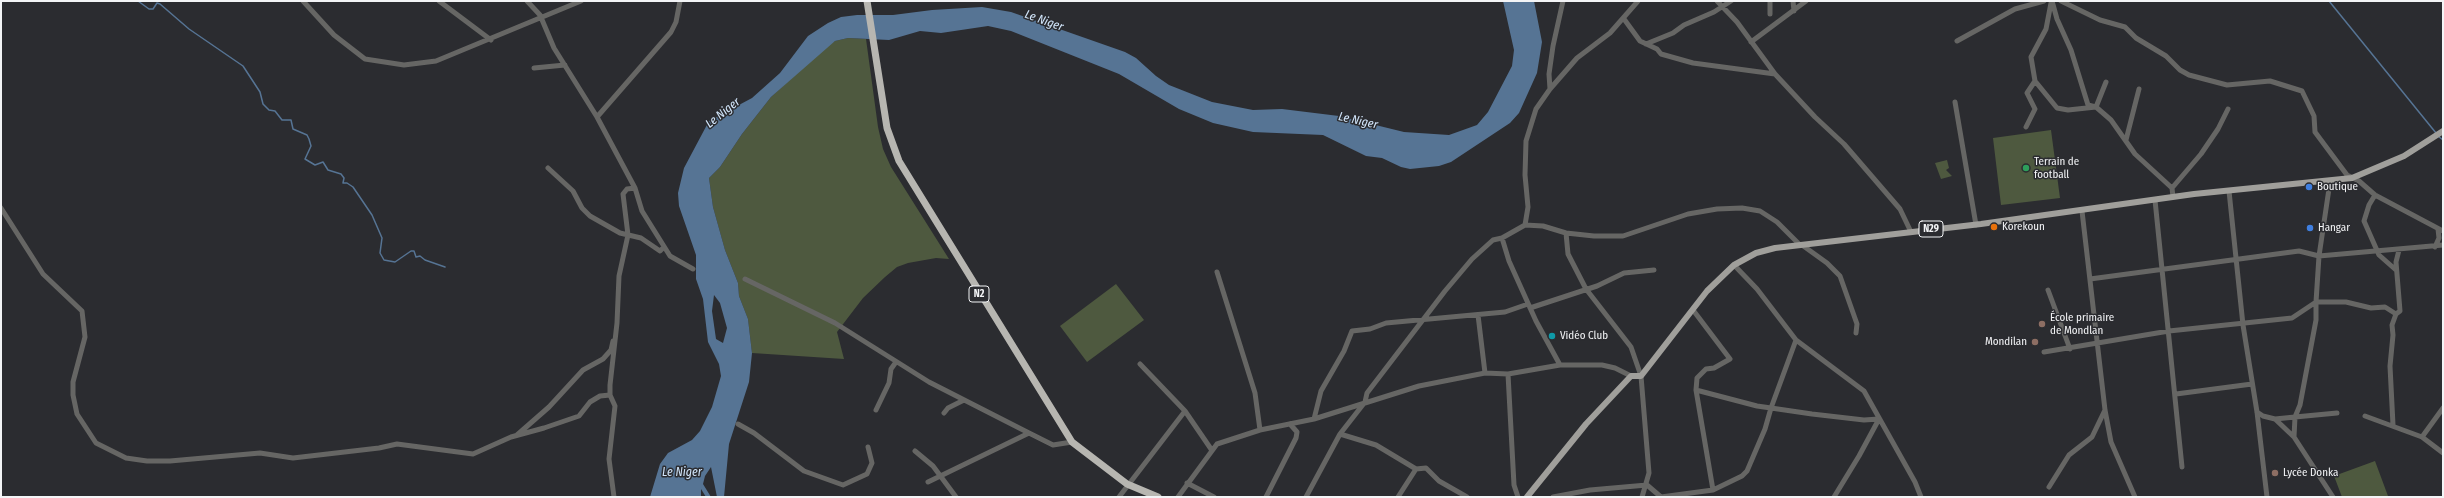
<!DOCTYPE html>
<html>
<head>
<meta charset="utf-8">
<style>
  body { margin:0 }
  #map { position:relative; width:2444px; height:498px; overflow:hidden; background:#2b2c30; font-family:"Fira Sans Condensed",sans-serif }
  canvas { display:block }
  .frame { position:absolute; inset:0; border:2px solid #f3f4f6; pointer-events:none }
</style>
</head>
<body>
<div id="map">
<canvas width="2444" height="498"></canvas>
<div class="frame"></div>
</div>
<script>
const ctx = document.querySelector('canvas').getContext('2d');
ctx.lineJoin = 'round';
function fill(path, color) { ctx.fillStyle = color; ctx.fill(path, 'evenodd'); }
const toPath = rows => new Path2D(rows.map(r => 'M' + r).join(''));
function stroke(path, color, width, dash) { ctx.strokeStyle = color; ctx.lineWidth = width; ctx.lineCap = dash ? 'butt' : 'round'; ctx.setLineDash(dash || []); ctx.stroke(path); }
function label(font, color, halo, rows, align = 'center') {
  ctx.font = font + ' "Fira Sans Condensed",sans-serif'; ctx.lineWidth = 3; ctx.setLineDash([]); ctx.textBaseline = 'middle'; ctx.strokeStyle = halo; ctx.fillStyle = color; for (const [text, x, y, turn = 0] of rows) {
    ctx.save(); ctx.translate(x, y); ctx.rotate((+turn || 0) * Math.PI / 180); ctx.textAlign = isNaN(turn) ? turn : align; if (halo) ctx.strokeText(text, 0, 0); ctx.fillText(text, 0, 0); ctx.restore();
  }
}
const green = toPath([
  [848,38,866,39,878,127,883,149,891,167,949,259,936,258,908,263,897,267,885,277,863,298,837,332,844,359,752,353,748,319,739,296,738,283,725,250,713,207,709,178,720,167,742,134,771,97,827,46,835,41],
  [2051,130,2060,198,2001,205,1993,138],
  [1947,160,1949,168,1946,170,1952,176,1941,179,1935,163],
  [1116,284,1144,320,1087,362,1060,326],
  [2375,461,2388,496,2342,497,2334,476]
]);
const water = toPath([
  [1503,1,1534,1,1542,42,1537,73,1519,113,1510,123,1451,162,1439,166,1410,169,1401,167,1382,158,1366,156,1323,135,1253,132,1213,123,1179,109,1119,74,1011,31,988,26,941,33,920,31,889,40,848,38,835,41,771,97,742,134,720,167,709,178,713,207,725,250,738,283,739,296,748,319,752,353,749,382,729,444,724,497,717,497,711,467,705,476,703,484,711,497,706,497,701,489,701,497,650,497,660,464,668,453,692,440,700,431,712,407,721,376,719,364,708,342,703,299,696,279,696,255,679,206,678,193,684,168,709,121,752,98,780,73,808,36,828,23,841,17,857,15,893,15,932,10,982,7,1011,12,1125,52,1136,58,1156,76,1169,85,1212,102,1253,110,1282,109,1339,116,1404,132,1449,135,1477,125,1488,112,1512,66,1514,50],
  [714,295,720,303,727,328,723,343,716,339,712,311]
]);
const stream = toPath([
  [138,1,149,9,153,9,157,3,160,4,189,29,243,66,260,92,263,104,269,110,275,111,282,120,291,120,293,129,307,135,309,139,311,146,305,159,315,165,323,162,328,170,341,174,344,178,343,183,347,183,353,187,372,215,382,238,380,253,384,260,395,262,411,251,414,251,416,257,420,256,425,260,445,267],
  [2329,1,2436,133],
  [2438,136,2443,140]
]);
const minor = toPath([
  [303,1,334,35,365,59,404,65,436,61,581,1],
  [439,1,491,40],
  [527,1,540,15,554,48,597,117,635,188,627,189,623,194,628,235,619,276,617,323,610,385,610,395,615,406,609,459,614,497],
  [1717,1,1737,22,1775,74,1815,117,1844,144,1900,209,1911,232],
  [1793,1,1794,11],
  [2052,1,2057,19,2071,50,2088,105,2096,107,2111,120,2135,154,2172,188,2173,197],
  [2061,1,2100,20,2125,27,2136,38,2166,56,2180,70,2189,75,2227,85,2270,81,2302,91,2314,116,2315,132,2347,175,2359,181,2375,195,2443,231],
  [1770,14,1770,1],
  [1624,19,1640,41,1657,49,1661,54,1693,63,1775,74],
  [1957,41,2015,9,2044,1],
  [1751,42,1806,1],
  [1646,44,1673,33,1684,25,1714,12,1731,1],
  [534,68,565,65],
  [2035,81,2057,108,2068,110,2096,107,2106,82],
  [1550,89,1577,58,1610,33,1638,1],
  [1955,102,1976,225],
  [597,117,671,32,676,22,680,1],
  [2026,127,2035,109,2027,93,2035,81,2031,57,2046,29,2051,3],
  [2126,140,2139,89],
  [548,168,573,191,582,208,590,216,620,233,641,238,660,251,664,247],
  [635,188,642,211,670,256,693,269],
  [2172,188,2201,154,2218,129,2228,109],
  [2229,191,2243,325,2257,412,2267,497],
  [2375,195,2369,205,2364,221,2379,255,2396,270],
  [2155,200,2182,467],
  [1,208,43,274,82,311,85,337,73,382,73,395,77,414,96,443,126,458,147,461,170,461,260,453,293,458,379,448,397,444,473,454,511,437,544,428,579,416,590,402,600,396,610,395],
  [2082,211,2105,410,2111,442,2135,497],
  [1525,225,1528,207,1525,175,1526,141,1536,109,1550,89,1549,74,1553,46,1563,1],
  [1566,233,1568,254,1586,289,1631,347,1641,376,1649,473,1642,497],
  [1502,238,1509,261,1536,321,1560,365],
  [1802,245,1827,263,1840,276,1857,324,1856,333],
  [2435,247,2439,238,2438,229],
  [1734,265,1757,289,1796,340,1864,391,1915,482,1921,497],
  [1217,272,1255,393,1260,430],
  [745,279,835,323,929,382,1029,433,1053,445,1072,442],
  [2090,279,2299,251,2319,256,2443,245],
  [2048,290,2070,349],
  [1530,308,1597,286,1624,273,1654,270],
  [1693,310,1730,359,1714,368,1706,369,1697,378,1696,390],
  [1478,315,1485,373],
  [1796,340,1771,408,1765,429,1747,471,1742,476,1713,490,1696,390,1757,406,1771,408,1812,414,1864,420,1879,419],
  [2044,352,2169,331,2292,318,2316,302,2319,256,2330,182],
  [1140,364,1185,411,1211,449],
  [1508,374,1514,485,1518,497],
  [2176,394,2252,384],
  [876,410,889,383,891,369,896,362],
  [2257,412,2263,416,2275,419,2294,437,2333,497],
  [944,413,948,408,964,400],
  [2365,416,2422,437,2443,453],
  [1314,419,1321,391,1344,351,1352,331,1370,329,1386,323,1505,312,1528,304],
  [2275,419,2295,417,2300,405,2316,320,2316,302,2346,302,2371,308,2385,307,2396,314],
  [738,424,754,433,804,471,843,485,867,474,872,463,868,447],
  [2393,425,2390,366,2393,335,2392,325,2396,314,2400,311,2396,262,2399,250],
  [1340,434,1376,445,1416,469],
  [517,435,549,407,583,370,603,359,611,350,613,341],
  [2294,437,2295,417,2337,413],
  [2422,437,2443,408],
  [915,451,933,466,956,497],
  [928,482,1029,433],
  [1187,483,1214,497],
  [2049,487,2069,455,2092,437,2105,410],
  [1119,497,1185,411],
  [1178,497,1217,444,1260,430,1314,419,1419,386,1485,373,1508,374,1560,365,1602,365,1615,368,1631,376],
  [1266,497,1296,438,1297,432,1290,424],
  [1306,497,1340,434,1365,402,1367,393,1445,291,1472,259,1493,240,1502,238,1525,225,1543,226,1566,233,1594,236,1623,236,1688,214,1717,209,1742,208,1760,211,1777,222,1800,245],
  [1398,497,1416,469,1426,468,1439,481,1467,497],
  [1553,497,1590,490,1647,485,1661,497,1713,490],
  [1834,497,1859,456,1879,419]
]);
const major = toPath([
  [1527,497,1586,424,1631,376,1641,376,1707,291,1734,265,1756,253,1775,248,1981,224,2194,194,2352,178,2404,156,2443,131]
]);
const highway = toPath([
  [867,1,887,128,899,161,1072,442,1127,484,1158,497]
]);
const markers = [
  [2026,168,4,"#2e9e5b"],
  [2309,187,4,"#3f7fe0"],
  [1994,227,4,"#e8710a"],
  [2310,228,4,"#3f7fe0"],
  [2042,324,4,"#8d6e63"],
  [1552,336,4,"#0f9aa8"],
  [2035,342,4,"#8d6e63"],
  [2275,473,4,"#8d6e63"]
];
const shields = [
  [1931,229,24],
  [979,294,20]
];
const shieldNames = [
  ["N29",1931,229],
  ["N2",979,294]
];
const poiNames = [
  ["Terrain de",2034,162],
  ["football",2034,175],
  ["Boutique",2317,187],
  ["Korekoun",2002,227],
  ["Hangar",2318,228],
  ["École primaire",2050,318],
  ["de Mondlan",2050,331],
  ["Vidéo Club",1560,336],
  ["Mondilan",2027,342,"right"],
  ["Lycée Donka",2283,473]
];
const waterNames = [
  ["Le Niger",1044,21,20],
  ["Le Niger",723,113,-39],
  ["Le Niger",1358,121,13],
  ["Le Niger",682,473]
];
fill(green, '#4e593f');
fill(water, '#567494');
stroke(stream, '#567494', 1.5);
stroke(minor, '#666664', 5);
stroke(major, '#a09f9b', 6);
stroke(highway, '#b7b6b1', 7);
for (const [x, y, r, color] of markers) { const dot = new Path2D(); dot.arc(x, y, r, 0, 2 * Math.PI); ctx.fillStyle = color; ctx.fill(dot); stroke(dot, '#2b2c30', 1.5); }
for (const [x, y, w] of shields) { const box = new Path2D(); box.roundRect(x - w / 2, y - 8, w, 16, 3); ctx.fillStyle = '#2b2c30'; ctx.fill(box); stroke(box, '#f3f4f6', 1); }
label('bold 10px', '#f3f4f6', null, shieldNames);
label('11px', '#f3f4f6', '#2b2c30', poiNames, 'left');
label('italic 12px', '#d3e7fc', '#2b2c30', waterNames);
</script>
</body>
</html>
